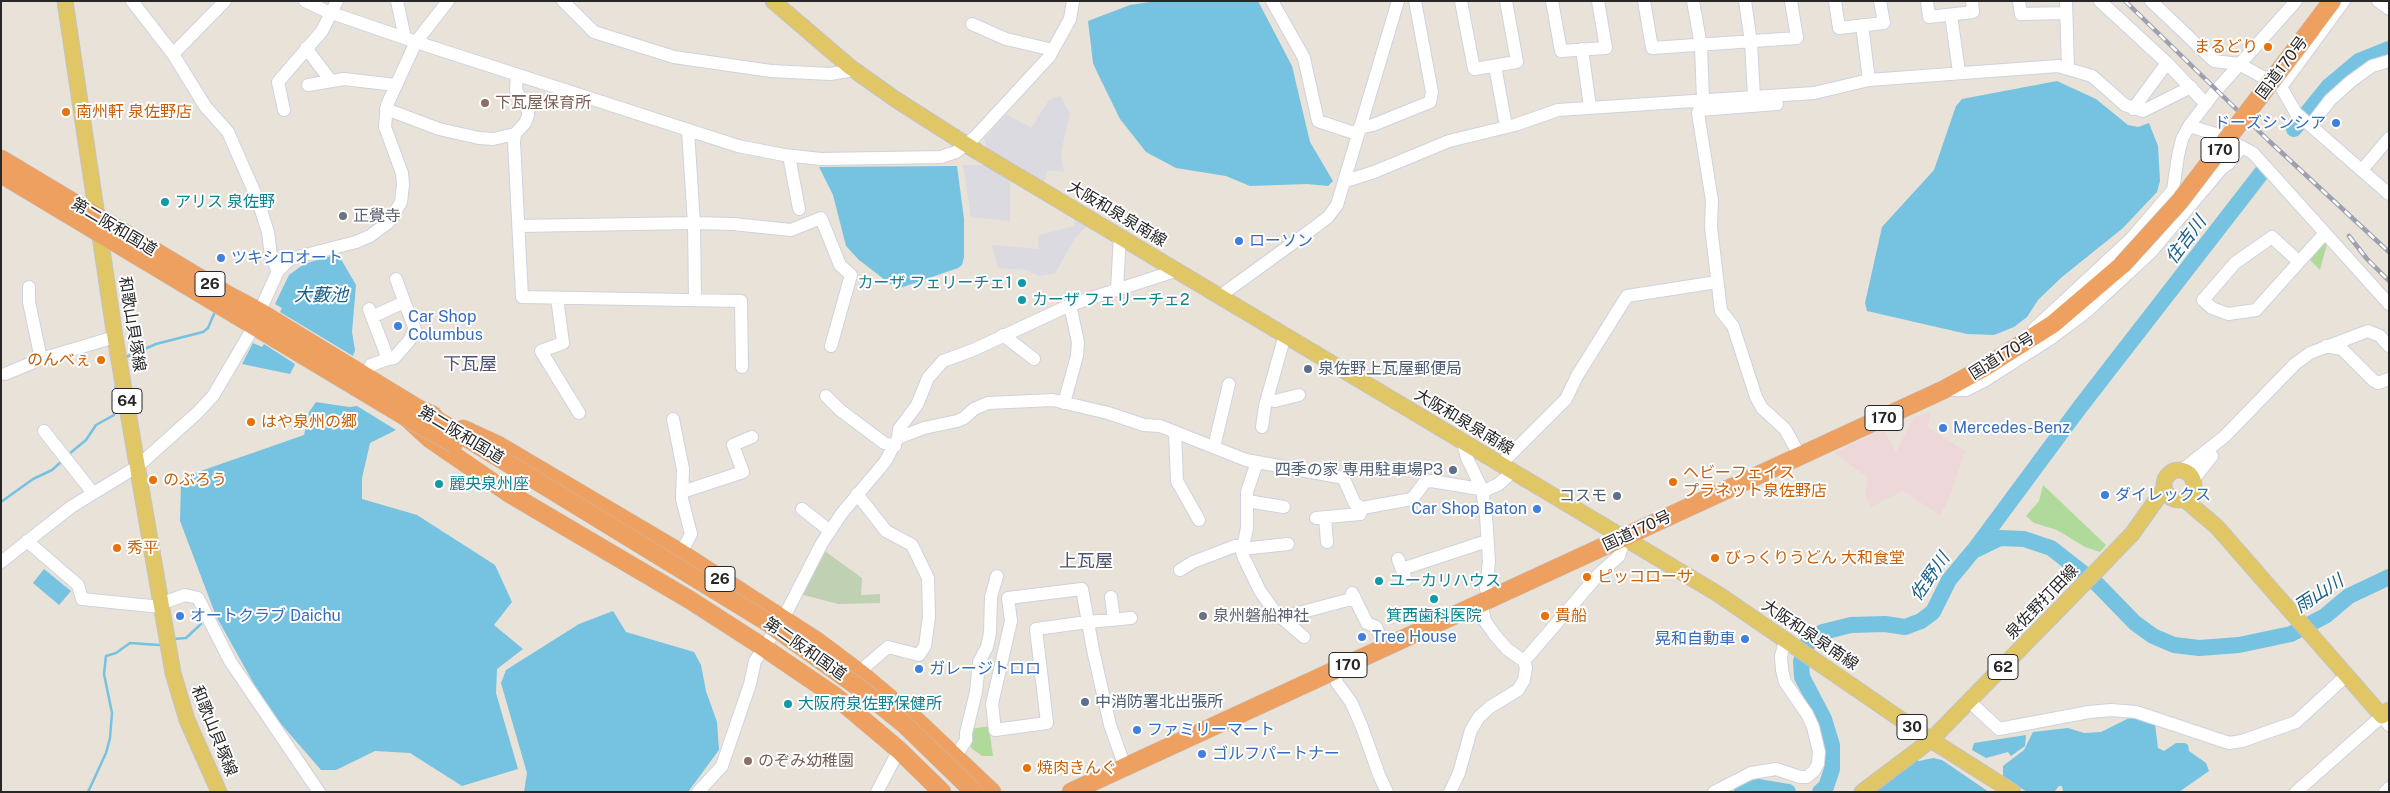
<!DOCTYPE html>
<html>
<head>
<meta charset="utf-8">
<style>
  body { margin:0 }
  #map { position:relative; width:2390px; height:793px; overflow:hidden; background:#e8e2d9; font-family:"Public Sans",sans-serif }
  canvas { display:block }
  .frame { position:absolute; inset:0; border:2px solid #272727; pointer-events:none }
</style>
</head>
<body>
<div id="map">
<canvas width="2390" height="793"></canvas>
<div class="frame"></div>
</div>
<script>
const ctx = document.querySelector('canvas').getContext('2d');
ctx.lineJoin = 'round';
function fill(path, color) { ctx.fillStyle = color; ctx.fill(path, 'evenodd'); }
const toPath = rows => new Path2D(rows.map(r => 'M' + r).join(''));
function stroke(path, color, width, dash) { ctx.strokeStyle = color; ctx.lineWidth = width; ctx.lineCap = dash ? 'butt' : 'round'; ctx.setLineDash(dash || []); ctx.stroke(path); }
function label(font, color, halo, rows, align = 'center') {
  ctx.font = font + ' "Public Sans","Noto Sans JP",sans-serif'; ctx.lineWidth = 4; ctx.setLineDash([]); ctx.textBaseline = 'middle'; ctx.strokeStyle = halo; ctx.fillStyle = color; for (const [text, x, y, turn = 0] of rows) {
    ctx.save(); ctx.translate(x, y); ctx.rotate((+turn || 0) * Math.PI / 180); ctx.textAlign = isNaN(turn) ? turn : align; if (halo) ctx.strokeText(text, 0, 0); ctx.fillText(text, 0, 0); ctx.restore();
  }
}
const industrial = toPath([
  [1060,96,1070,113,1061,152,1064,172,1048,170,1044,182,987,148,984,139,1007,114,1031,128,1049,100],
  [963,165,986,165,1010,178,1010,221,971,217],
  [1075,217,1088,225,1076,237,1055,273,1039,276,1026,270,998,268,992,245,1038,249,1039,235,1074,226]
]);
const medical = toPath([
  [1931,412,1927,427,1965,451,1948,501,1940,515,1903,491,1871,507,1865,495,1868,478,1834,453,1883,429,1896,452,1914,417]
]);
const green = toPath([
  [2324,241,2327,244,2320,270,2308,258],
  [2043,485,2106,545,2100,552,2085,547,2057,530,2034,523,2026,516,2039,501],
  [991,726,992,734,990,735,993,756,982,756,971,748,970,729]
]);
const cemetery = toPath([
  [822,549,862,578,861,595,880,594,880,603,838,604,800,594]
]);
const water = toPath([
  [1156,1,1258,1,1292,66,1310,142,1333,181,1328,186,1307,184,1250,186,1226,176,1176,168,1146,152,1120,119,1097,72,1093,63,1088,21,1130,5],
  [2057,81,2096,99,2128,125,2138,127,2149,123,2158,146,2160,181,2157,192,2123,228,2062,277,2038,300,2027,317,2014,327,1994,335,1967,334,1867,311,1865,303,1882,227,1934,170,1956,106,1962,99],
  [957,166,964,219,964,257,962,265,958,268,900,288,893,286,859,260,846,246,833,195,819,167],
  [338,254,356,285,352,332,355,350,353,356,280,312,282,308,275,304,289,275,304,264],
  [253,343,262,347,264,344,295,364,290,374,242,364],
  [316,402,349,407,357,406,396,430,370,443,362,478,362,499,417,515,495,565,512,602,494,625,523,649,497,669,496,693,518,769,462,786,410,753,375,751,336,770,321,770,268,709,216,616,180,521,181,482,195,473,304,435,309,412],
  [44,569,71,591,59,605,33,583],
  [613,611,626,632,694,652,701,665,706,691,717,722,719,750,688,792,524,792,527,773,501,683,506,670,579,624],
  [2131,717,2155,724,2158,748,2164,751,2176,743,2185,743,2188,745,2189,751,2206,763,2209,771,2179,792,2063,792,2062,786,2059,786,2054,792,2027,792,2003,776,2003,766,2024,750,2033,732,2068,728,2084,733,2101,732],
  [2026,735,2025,746,2011,756,2008,752,1986,758,1972,750,1974,743],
  [1933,758,1942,760,1989,792,1874,792,1915,759,1919,761]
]);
const stream = toPath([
  [126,357,156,344,203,332,208,328,214,314],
  [69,454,86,440,96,425,114,415,116,382],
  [1,502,33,479,52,470,62,461],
  [174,639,186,638,201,624],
  [88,792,106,753,110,738,112,713,104,674,106,656,116,653,130,643,159,645,162,643]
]);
const river = toPath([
  [2294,129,2328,87,2359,61,2389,49],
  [1975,549,2080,407,2263,171],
  [1742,792,1758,787,1788,792],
  [1820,792,1826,787,1832,769,1832,745,1824,719,1802,677,1801,661,1809,640,1823,632,1851,625,1885,624,1905,627,1921,621,1933,612,1949,580,1973,551,2000,538,2024,539,2051,548,2097,584,2135,623,2153,636,2174,645,2199,648,2239,645,2291,634,2325,616,2349,596,2389,577]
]);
const minor = toPath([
  [132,1,173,54,205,106,228,132,257,198,268,232,271,256,278,271],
  [305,1,326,11,416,42,738,146,784,155,821,159,941,157,956,152,975,137,1049,57,1070,19,1073,1],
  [397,1,405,38],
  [563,1,594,32,674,57,771,71,830,74,854,70],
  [1272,1,1304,58,1318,121,1357,134],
  [1461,1,1474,69,1517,62,1506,1],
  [1552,1,1561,51,1606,48,1598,1],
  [1644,1,1652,48,1797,38,1791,1],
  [1693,1,1701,46,1703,100,1698,113,1712,201,1711,227,1721,311,1733,326,1756,397,1762,408,1785,429,1800,456],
  [1745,1,1751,42,1754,97],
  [1835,1,1839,28,1884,23,1880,1],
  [1927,1,1929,17,1973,12,1972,1],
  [2019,1,2021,14,2066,13],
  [2066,1,2068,68],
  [2100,1,2167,63,2206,104],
  [2151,1,2214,61,2239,64,2281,87,2296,113,2389,194],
  [2378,1,2389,9],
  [1951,15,1959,72],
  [972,24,1006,39,1053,50],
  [1862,25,1869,80],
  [306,48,331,81],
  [1582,49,1590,107],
  [173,54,225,1],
  [1495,66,1506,126],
  [517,75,516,90,528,111,528,116,525,123,515,134,514,142,522,297,741,301,742,367],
  [308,85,344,79,396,85],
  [2281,87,2344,1],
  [386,109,439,129,479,138,493,139,515,134],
  [2133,109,2167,63],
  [284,110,278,82,322,31,337,1],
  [1699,110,1777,104],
  [2311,125,2330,100,2350,82,2372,66,2389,61],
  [2189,126,2219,135,2253,153,2389,304],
  [1359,128,1373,125,1430,102,1432,92,1415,1],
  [688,131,694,223,695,300],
  [789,156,799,209],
  [2362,170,2389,138],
  [1346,181,1374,172,1449,141,1515,125,1558,110,1814,93,1869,80,2058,66,2092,76,2125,105,2143,111,2191,87],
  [519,226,694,223,733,224,791,230,821,218,840,265,851,275,831,346],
  [2298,261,2272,237,2235,263,2203,300,2212,308,2228,314,2256,310,2325,233],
  [29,287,29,302,41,359],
  [1117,289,1120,236],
  [1220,296,1315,227,1328,217,1337,205,1398,1],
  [557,298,563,343,541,351,579,413],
  [372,317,404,302],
  [2034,329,2131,239,2173,190,2178,156,2182,139,2189,126,2214,93,2296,1],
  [1003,335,1034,359],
  [2326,346,2342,349,2373,380,2378,383,2389,379],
  [388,359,394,358,409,341,415,330,396,279],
  [5,374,41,359,115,337],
  [365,375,371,365,388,359,369,309],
  [1945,390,1966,390,1984,381,2050,339,2086,312,2152,251,2222,168,2229,163,2242,147],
  [826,396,840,410,884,443,895,446],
  [1268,399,1275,401,1299,395],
  [1064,403,1077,356,1078,342,1070,305],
  [673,419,683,469,682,499,691,534,681,553],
  [1262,427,1265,406,1285,335],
  [44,431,93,493],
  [1175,432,1177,481,1199,520],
  [898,438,899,429,917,405,928,378,943,361,973,350,1070,305,1178,270],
  [1463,442,1467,458,1482,489,1486,516,1489,561,1486,589,1490,598],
  [1214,447,1229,384],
  [1257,462,1247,492,1247,528,1242,552,1244,558,1260,591,1275,612,1304,637],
  [1501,464,1566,399,1577,376,1627,296,1717,282],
  [2182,470,2224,437,2295,364,2310,353,2368,331,2380,336,2389,346],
  [2193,480,2212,456],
  [682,492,743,472,733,445,752,437],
  [857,494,886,531,912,545,928,578,929,617,925,646,919,655,888,647,868,664,861,674],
  [1247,501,1284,507],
  [802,509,830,531],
  [1316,518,1360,514,1362,508],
  [1325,518,1327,542],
  [27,541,78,585,82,599,161,607],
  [1398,559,1406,580],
  [1,562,71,507,138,466,197,413,213,396,250,333,278,271,290,259,356,242,370,236,389,222,401,202,403,185,402,173,385,127,387,105,416,42,448,1],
  [1402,569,1487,541],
  [1180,570,1193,562,1235,546,1251,548,1288,544],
  [1352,593,1367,623,1376,627,1385,647],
  [1111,597,1114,620],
  [1481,602,1485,621,1494,634,1507,649,1524,661],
  [160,604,185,595,198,598,230,661,319,792],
  [1280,618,1355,598],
  [1334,671,1337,683,1351,702,1362,727,1379,775,1387,792],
  [1970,702,1999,729,2089,712,2111,710,2136,712,2229,743,2242,741,2296,722,2347,675],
  [956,756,966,740,966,733,976,692,979,662,987,647,990,633,991,597,997,576],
  [1125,767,1110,725,1093,650,1088,622,1082,589,1008,598,1011,621,992,704,995,730,1047,723,1036,629,1088,622,1131,618],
  [698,792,722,766,750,684,755,661,783,619,822,543,842,513,885,462,898,438,924,428,957,421,964,418,974,409,988,403,1053,400,1108,413,1144,425,1160,426,1246,460,1339,477,1344,479,1355,504,1362,508,1412,499,1425,482,1431,481,1486,490,1499,484,1513,471],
  [877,792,899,750],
  [1450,792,1459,773,1471,730,1479,717,1490,707,1518,690,1524,680,1526,668,1524,661,1599,574,1619,556,1625,537],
  [1714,792,1751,773,1776,769,1800,777,1807,777,1814,771,1818,764,1819,752,1813,727,1807,714,1785,682,1782,670,1781,656,1786,639],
  [2296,792,2382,716,2389,725],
  [2385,792,2389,788]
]);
const major = toPath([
  [65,1,115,337,173,673,187,720,219,792],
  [773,1,850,67,895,99,978,152,1718,594,1931,740,2013,792],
  '2164 485a15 15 0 1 1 30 0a15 15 0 1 1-30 0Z',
  [2184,499,2217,527,2382,716,2389,710],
  [1862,792,1931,740,2107,560,2132,534,2164,489]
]);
const highway = toPath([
  [2311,29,2332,1],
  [1,159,228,295,260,312,419,409,433,415],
  [1,174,406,417,430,439,510,494,690,600,763,647,835,696,899,750,942,792],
  [463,429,498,445,681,553,817,641,861,674,918,722,992,792],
  [1071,792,1943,390,1985,367,2053,324,2122,265]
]);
const rail = toPath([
  [2125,1,2268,140,2389,252],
  [2349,236,2367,259,2389,281]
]);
const highwayBridge = toPath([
  [2122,265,2180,201,2311,29],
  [419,409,767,622,858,687,904,724,974,792],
  [406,417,454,444]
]);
const markers = [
  [2268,47,5,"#e8710a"],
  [485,103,5,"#8d6e63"],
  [66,112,5,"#e8710a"],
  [2336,123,5,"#3f7fe0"],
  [165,202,5,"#0f9aa8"],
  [343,216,5,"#6b7280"],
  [1239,241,5,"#3f7fe0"],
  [221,258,5,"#3f7fe0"],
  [1022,283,5,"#0f9aa8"],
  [1022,300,5,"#0f9aa8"],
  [398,326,5,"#3f7fe0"],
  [101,360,5,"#e8710a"],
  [1308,369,5,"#5c6f8a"],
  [251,422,5,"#e8710a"],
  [1943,428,5,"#3f7fe0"],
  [1453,470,5,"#5c6f8a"],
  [153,480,5,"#e8710a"],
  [1673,482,5,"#e8710a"],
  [439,484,5,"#0f9aa8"],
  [2105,495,5,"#3f7fe0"],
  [1617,496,5,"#5c6f8a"],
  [1537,509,5,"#3f7fe0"],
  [117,548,5,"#e8710a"],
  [1715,558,5,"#e8710a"],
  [1587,577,5,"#e8710a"],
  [1379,581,5,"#0f9aa8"],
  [1434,599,5,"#0f9aa8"],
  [180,616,5,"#3f7fe0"],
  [1203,616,5,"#6b7280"],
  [1545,616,5,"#e8710a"],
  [1362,637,5,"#3f7fe0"],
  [1745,639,5,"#3f7fe0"],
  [919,669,5,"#3f7fe0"],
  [1085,702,5,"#5c6f8a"],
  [788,704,5,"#0f9aa8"],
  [1137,730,5,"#3f7fe0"],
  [1202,754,5,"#3f7fe0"],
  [748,761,5,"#8d6e63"],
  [1027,768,5,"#e8710a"]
];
const shields = [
  [2220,150,38],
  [210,284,30],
  [127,401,30],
  [1884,418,38],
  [720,579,30],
  [1348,665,38],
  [2003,667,30],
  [1912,727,30]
];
const shieldNames = [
  ["170",2220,150],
  ["26",210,284],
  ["64",127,401],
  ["170",1884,418],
  ["26",720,579],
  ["170",1348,665],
  ["62",2003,667],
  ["30",1912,727]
];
const foodNames = [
  ["まるどり",2258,47,"right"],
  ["南州軒 泉佐野店",76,112],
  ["のんべぇ",91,360,"right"],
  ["はや泉州の郷",261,422],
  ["ヘビーフェイス",1683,473],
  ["プラネット泉佐野店",1683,491],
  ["のぶろう",163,480],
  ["秀平",127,548],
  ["びっくりうどん 大和食堂",1725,558],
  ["ピッコローサ",1597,577],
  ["貴船",1555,616],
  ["焼肉きんぐ",1037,768]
];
const streetNames = [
  ["国道170号",2282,68,-53],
  ["大阪和泉泉南線",1117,214,31],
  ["第二阪和国道",114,227,31],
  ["和歌山貝塚線",132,324,81],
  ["国道170号",2002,356,-32],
  ["大阪和泉泉南線",1464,422,31],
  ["第二阪和国道",461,435,31],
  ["国道170号",1637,531,-25],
  ["泉佐野打田線",2042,602,-46],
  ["大阪和泉泉南線",1810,635,34],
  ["第二阪和国道",805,649,35],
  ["和歌山貝塚線",214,731,68]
];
const educationNames = [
  ["下瓦屋保育所",495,103],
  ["のぞみ幼稚園",758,761]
];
const shopNames = [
  ["ドーズシンシア",2326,123,"right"],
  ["ローソン",1249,241],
  ["ツキシロオート",231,258],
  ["Car Shop",408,317],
  ["Columbus",408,335],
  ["Mercedes-Benz",1953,428],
  ["ダイレックス",2115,495],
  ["Car Shop Baton",1527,509,"right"],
  ["オートクラブ Daichu",190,616],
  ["Tree House",1372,637],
  ["晃和自動車",1735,639,"right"],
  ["ガレージトロロ",929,669],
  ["ファミリーマート",1147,730],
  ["ゴルフパートナー",1212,754]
];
const cultureNames = [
  ["アリス 泉佐野",175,202],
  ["カーザ フェリーチェ1",1012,283,"right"],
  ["カーザ フェリーチェ2",1032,300],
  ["麗央泉州座",449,484],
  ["ユーカリハウス",1389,581],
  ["箕西歯科医院",1434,616,"center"],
  ["大阪府泉佐野保健所",798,704]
];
const worshipNames = [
  ["正覺寺",353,216],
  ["泉州磐船神社",1213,616]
];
const serviceNames = [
  ["泉佐野上瓦屋郵便局",1318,369],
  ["四季の家 専用駐車場P3",1443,470,"right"],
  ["コスモ",1607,496,"right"],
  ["中消防署北出張所",1095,702]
];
const waterNames = [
  ["住吉川",2186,240,-53],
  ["大藪池",321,295],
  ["佐野川",1930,577,-55],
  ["雨山川",2319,594,-33]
];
const neighbourhoodNames = [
  ["下瓦屋",470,364],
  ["上瓦屋",1086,561]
];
fill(industrial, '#dcdae1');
fill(medical, '#eed7d8');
fill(green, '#afda9b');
fill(cemetery, '#c0d0b2');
fill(water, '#76c2e1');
stroke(stream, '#76c2e1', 2.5);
stroke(river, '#76c2e1', 16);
stroke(minor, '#cfd2de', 14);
stroke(major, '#c3c3c3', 17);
stroke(highway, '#c3c3c3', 19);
stroke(minor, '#fff', 12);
stroke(major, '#e1c666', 15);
stroke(highway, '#eda060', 18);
stroke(rail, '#9da0af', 4.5);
stroke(rail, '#fff', 2.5, [8]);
stroke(highwayBridge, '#c3c3c3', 19, []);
stroke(highwayBridge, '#eda060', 18);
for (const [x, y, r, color] of markers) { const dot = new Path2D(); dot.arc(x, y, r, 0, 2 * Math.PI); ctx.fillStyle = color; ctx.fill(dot); stroke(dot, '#fff', 2); }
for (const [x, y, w] of shields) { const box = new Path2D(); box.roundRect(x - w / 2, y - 12.5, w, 25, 4); ctx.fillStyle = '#fff'; ctx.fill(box); stroke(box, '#272727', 1); }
label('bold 15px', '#272727', null, shieldNames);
label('16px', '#c56008', '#fff', foodNames, 'left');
label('16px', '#272727', '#fff', streetNames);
label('16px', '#785e54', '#fff', educationNames, 'left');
label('16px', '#366cbe', '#fff', shopNames, 'left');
label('16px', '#0d838f', '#fff', cultureNames, 'left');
label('16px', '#5b616d', '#fff', worshipNames, 'left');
label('16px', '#4e5e75', '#fff', serviceNames, 'left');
label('italic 18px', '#1a6087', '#fff', waterNames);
label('18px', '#4d5272', '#fff', neighbourhoodNames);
</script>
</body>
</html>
